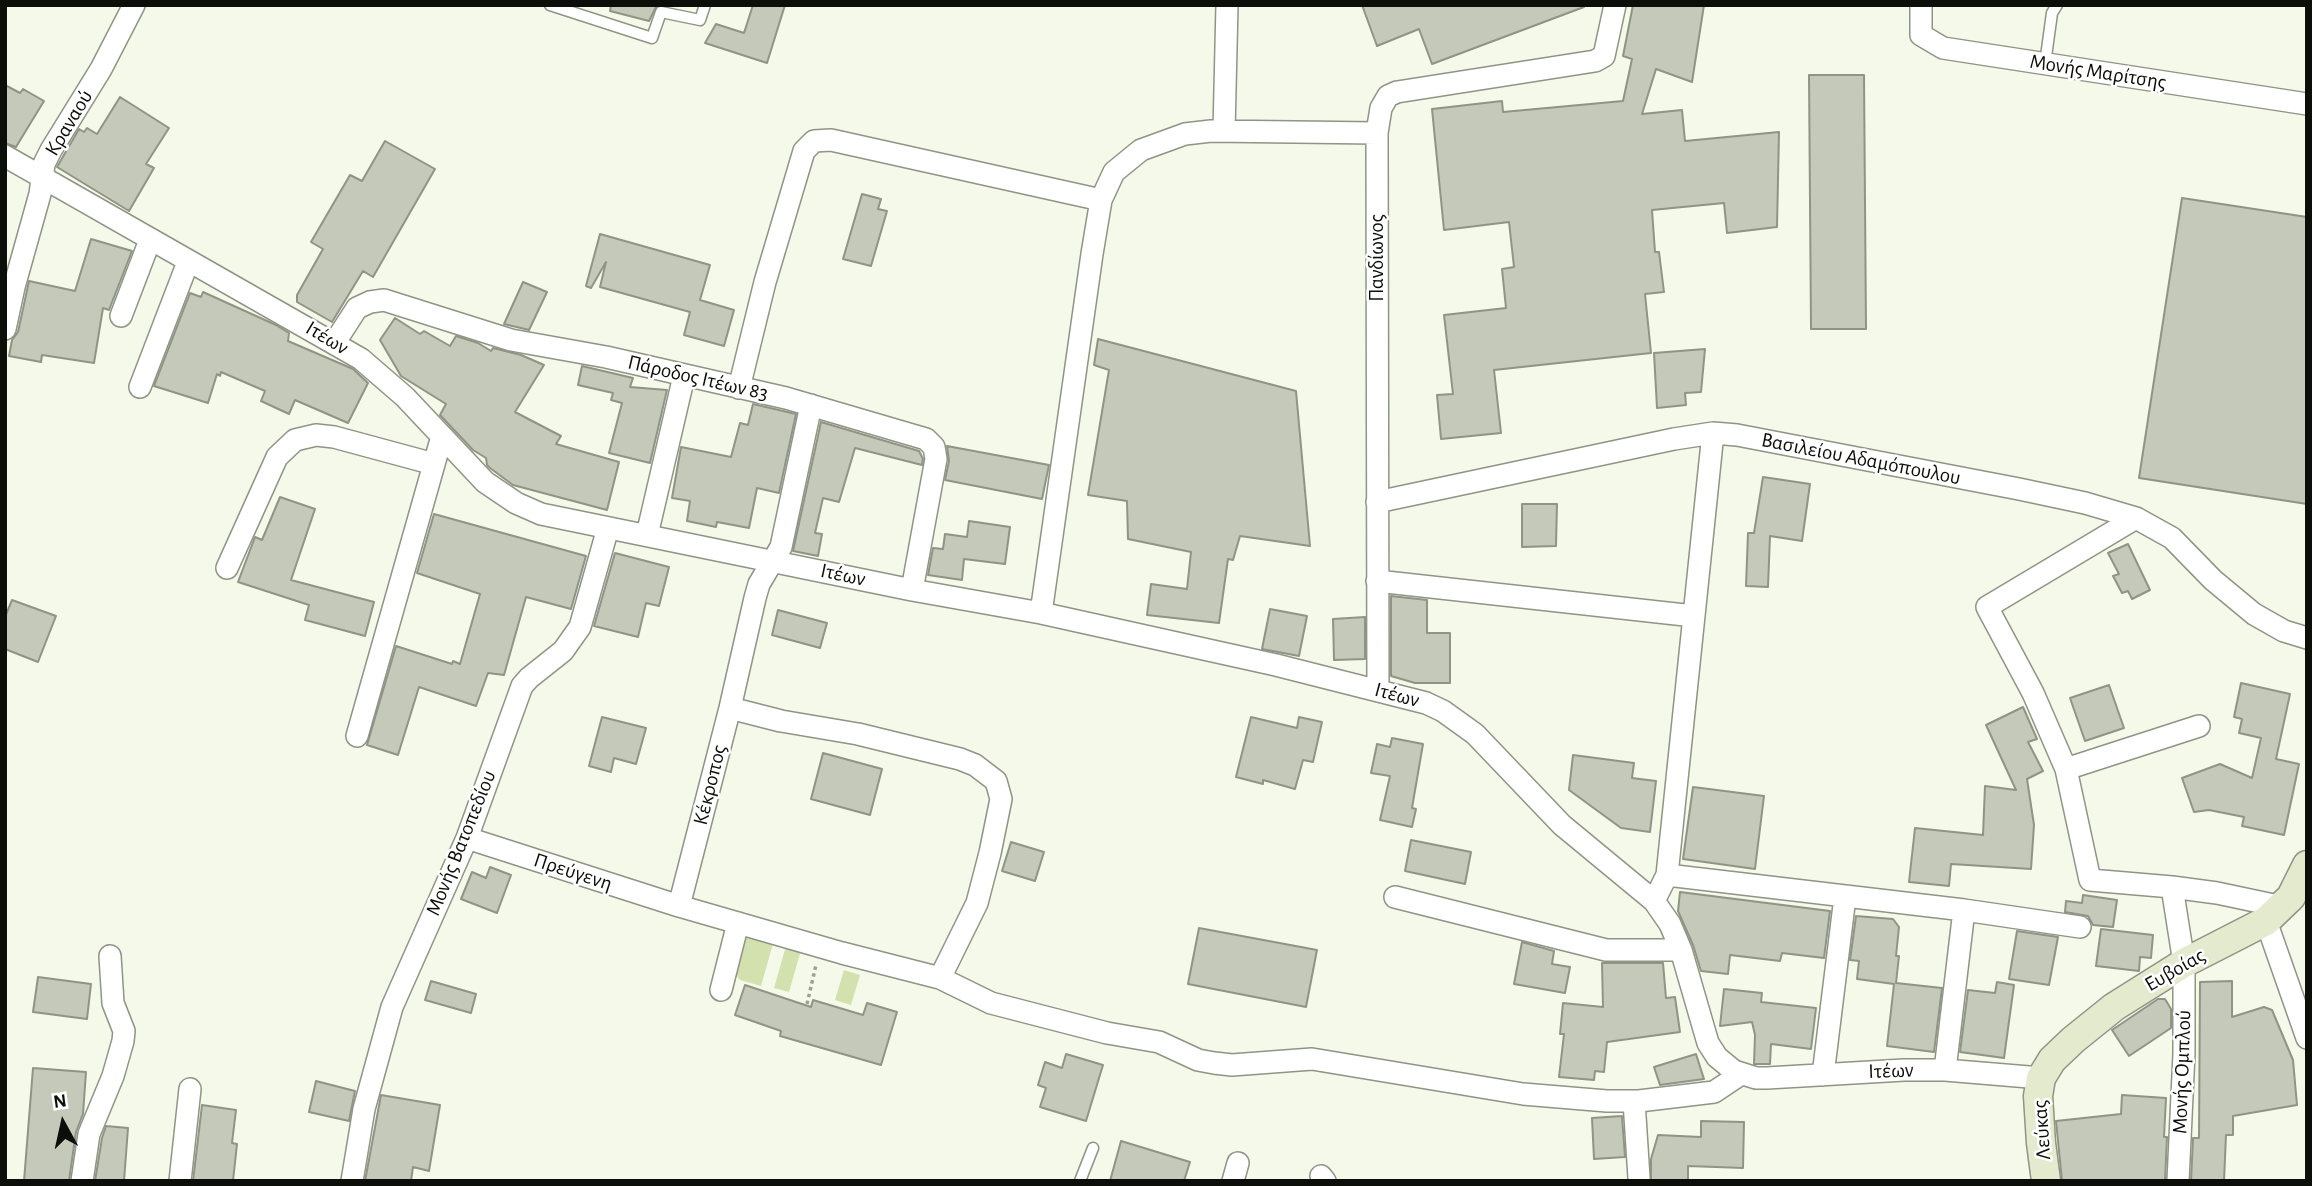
<!DOCTYPE html>
<html>
<head>
<meta charset="utf-8">
<style>
	body { margin:0 }
	#map { position:relative; width:2312px; height:1186px; overflow:hidden; background:#f4f9e9; font-family:"Alegreya Sans",sans-serif }
	canvas { display:block }
	.frame { position:absolute; inset:0; border:7px solid #0c0e09; pointer-events:none }
	.north { position:absolute; left:28px; top:1088px; width:70px; height:70px; -webkit-text-stroke:5px #fff; paint-order:stroke; rotate:352deg; font-size:19px; font-weight:700; line-height:28px; text-align:center; color:#0c0e09 }
	.north::after { content:''; display:block; margin:auto; width:24px; height:32px; background:#0c0e09; clip-path:polygon(50% 0,100% 100%,50% 72%,0 100%) }
</style>
</head>
<body>
<div id="map">
<canvas width="2312" height="1186"></canvas>
<div class="frame"></div>
<div class="north">N</div>
</div>
<script>
const c = document.querySelector('canvas').getContext('2d');
c.lineJoin = 'round';
function paint(path, color) {
  c.fillStyle = color;
  c.fill(path, 'evenodd');
}
function shape(rows) {
  const path = new Path2D();
  for (const r of rows) {
    path.moveTo(r[0], r[1]);
    for (let i = 2; i < r.length; i += 2) path.lineTo(r[i], r[i + 1]);
  }
  return path;
}
function trace(path, color, width, dash) {
  c.strokeStyle = color;
  c.lineWidth = width;
  c.lineCap = dash ? 'butt' : 'round';
  c.setLineDash(dash || []);
  c.stroke(path);
}
function label(font, color, halo, rows, align = 'center') {
  c.font = font + ' "Alegreya Sans",sans-serif';
  c.lineWidth = 5;
  c.setLineDash([]);
  c.textBaseline = 'middle';
  c.strokeStyle = halo;
  c.fillStyle = color;
  for (const [text, x, y, turn = 0] of rows) {
    c.save();
    c.translate(x, y);
    c.rotate((+turn || 0) * Math.PI / 180);
    c.textAlign = isNaN(turn) ? turn : align;
    if (halo) c.strokeText(text, 0, 0);
    c.fillText(text, 0, 0);
    c.restore();
  }
}
const green = shape([
	[744,932,774,940,761,986,740,980,733,971],
	[786,946,801,950,789,992,774,988],
	[844,970,860,975,851,1005,835,1000]
]);
const building = shape([
	[611,5,657,5,649,21,610,11,611,5],
	[753,5,785,5,767,63,705,43,716,24,744,33,753,5],
	[1362,5,1583,5,1584,7,1432,64,1419,29,1377,46,1362,5],
	[1633,5,1704,5,1692,82,1656,69,1642,114,1682,110,1685,141,1779,132,1777,227,1727,233,1724,203,1652,210,1655,252,1659,252,1664,292,1645,294,1651,353,1494,370,1501,433,1441,439,1437,395,1453,394,1444,315,1506,308,1502,269,1514,267,1509,222,1444,230,1432,109,1502,101,1503,112,1623,101,1632,59,1623,56,1633,5],
	[1809,75,1864,75,1866,329,1811,329,1809,75],
	[5,85,20,93,23,89,44,101,16,147,5,143,5,85],
	[120,97,169,128,146,164,154,168,129,211,57,167,79,129,84,132,87,128,97,134,120,97],
	[385,141,435,169,373,277,363,271,332,322,297,302,297,295,323,249,311,242,350,175,362,181,385,141],
	[862,194,881,199,878,209,887,211,871,266,843,259,862,194],
	[2182,198,2307,217,2307,504,2139,478,2182,198],
	[600,234,710,265,700,300,734,310,724,346,684,335,690,312,600,287,606,262,591,288,586,286,600,234],
	[91,239,132,251,109,310,103,308,94,363,42,355,41,362,9,356,12,340,18,332,29,281,75,291,91,239],
	[523,282,547,292,529,330,504,324,523,282],
	[203,292,276,325,289,333,288,341,353,369,368,383,348,423,295,400,289,414,261,401,265,391,221,372,220,376,217,374,208,403,154,386,190,293,201,297,203,292],
	[395,318,420,334,424,331,450,346,456,336,478,343,491,351,493,348,521,355,544,365,515,412,561,436,556,444,619,462,607,510,513,485,490,468,487,465,486,458,473,450,440,415,446,404,401,376,380,340,395,318],
	[1098,339,1296,391,1310,546,1240,536,1233,560,1228,559,1219,623,1147,615,1151,584,1187,589,1191,552,1128,539,1127,501,1088,495,1109,370,1094,365,1098,339],
	[1705,349,1701,392,1685,393,1686,405,1657,408,1654,353,1705,349],
	[582,366,633,378,630,387,667,390,650,463,609,453,622,403,611,400,613,393,578,385,582,366],
	[753,404,796,414,779,493,757,488,749,528,717,522,716,527,687,521,690,501,672,498,681,447,731,457,740,423,748,425,753,404],
	[821,422,919,451,923,459,922,465,855,448,839,502,823,498,815,533,822,534,818,556,793,551,821,422],
	[947,446,1049,465,1042,499,945,480,949,461,947,446],
	[1763,477,1810,484,1802,541,1770,536,1768,587,1746,586,1748,533,1754,533,1763,477],
	[280,497,315,509,291,580,374,602,365,636,305,620,309,605,238,582,255,537,262,540,280,497],
	[1522,504,1557,504,1556,546,1522,547,1522,504],
	[434,514,586,556,571,609,526,597,504,675,488,673,476,706,419,687,398,755,367,745,396,646,452,664,453,661,460,664,480,594,417,573,434,514],
	[969,521,1010,527,1005,564,964,559,962,580,928,575,933,548,943,549,945,534,967,537,969,521],
	[2128,544,2150,590,2132,599,2128,591,2122,593,2113,576,2119,574,2108,553,2128,544],
	[615,553,669,567,659,606,646,603,638,637,594,626,615,553],
	[1391,596,1427,600,1427,633,1450,633,1450,683,1415,683,1391,676,1391,596],
	[12,600,56,616,38,662,5,649,5,617,12,600],
	[1270,609,1307,616,1299,656,1262,649,1270,609],
	[778,610,827,623,820,648,772,635,778,610],
	[1365,617,1365,659,1334,660,1333,619,1365,617],
	[2241,683,2290,694,2276,759,2299,764,2284,835,2242,826,2244,817,2209,810,2194,812,2182,778,2220,764,2252,778,2261,738,2239,733,2242,719,2234,717,2241,683],
	[2109,685,2124,728,2085,741,2070,698,2109,685],
	[2023,707,2037,739,2028,742,2043,771,2027,779,2034,825,2031,869,1951,864,1949,886,1909,882,1915,828,1983,835,1985,786,2016,790,1986,725,2023,707],
	[602,717,646,728,636,764,614,758,611,772,589,766,602,717],
	[1251,717,1297,728,1299,717,1322,722,1313,762,1303,760,1295,789,1263,780,1263,784,1236,777,1251,717],
	[1392,738,1423,744,1412,808,1416,809,1412,827,1380,820,1390,776,1371,773,1377,744,1390,747,1392,738],
	[823,753,882,769,870,815,811,799,823,753],
	[1573,755,1634,763,1632,778,1656,781,1650,832,1621,828,1569,790,1573,755],
	[1693,787,1764,796,1755,869,1683,859,1693,787],
	[1411,840,1471,852,1465,884,1405,871,1411,840],
	[1011,842,1044,852,1035,881,1002,871,1011,842],
	[490,867,511,875,497,913,461,899,472,872,486,878,490,867],
	[1680,892,1830,911,1824,958,1782,953,1780,961,1730,955,1728,974,1701,971,1693,945,1678,911,1680,892],
	[2083,895,2117,900,2113,927,2093,925,2088,916,2065,912,2066,901,2082,903,2083,895],
	[1856,916,1893,919,1899,927,1896,956,1899,956,1896,983,1942,988,1934,1052,1887,1046,1894,984,1857,979,1859,961,1850,960,1856,916],
	[1199,928,1317,950,1306,1007,1188,984,1199,928],
	[2101,929,2153,935,2151,958,2140,957,2139,971,2096,966,2101,929],
	[2017,931,2058,937,2049,985,2009,979,2017,931],
	[1522,942,1554,951,1552,964,1570,967,1565,993,1514,984,1522,942],
	[1602,963,1663,963,1666,998,1675,997,1680,1032,1607,1042,1604,1072,1595,1071,1594,1080,1559,1077,1564,1034,1560,1034,1563,1003,1603,1007,1602,963],
	[38,977,91,984,87,1019,33,1012,38,977],
	[431,981,476,994,471,1013,425,1000,431,981],
	[2232,981,2232,1017,2264,1007,2272,1010,2293,1060,2297,1105,2233,1116,2233,1135,2226,1135,2224,1181,2191,1181,2193,1138,2199,1138,2200,982,2232,981],
	[1997,982,2014,985,2004,1058,1960,1052,1968,990,1995,993,1997,982],
	[745,985,811,1007,813,1000,863,1015,867,1003,897,1012,881,1065,780,1036,781,1031,735,1015,745,985],
	[1724,989,1762,993,1761,1002,1816,1008,1811,1049,1771,1044,1770,1064,1754,1064,1755,1035,1752,1022,1720,1026,1724,989],
	[2158,999,2165,999,2171,1009,2171,1028,2129,1056,2112,1030,2158,999],
	[1066,1054,1103,1065,1086,1121,1040,1107,1046,1088,1038,1085,1045,1062,1062,1068,1066,1054],
	[1696,1054,1704,1079,1660,1085,1654,1067,1696,1054],
	[33,1068,86,1072,83,1114,76,1132,69,1181,24,1181,33,1068],
	[316,1081,355,1091,349,1121,309,1112,316,1081],
	[381,1095,440,1105,429,1171,413,1167,411,1181,365,1181,381,1095],
	[2122,1095,2166,1098,2164,1137,2167,1137,2165,1181,2062,1181,2056,1121,2121,1114,2122,1095],
	[202,1105,236,1110,232,1143,237,1144,233,1181,193,1181,202,1105],
	[1622,1116,1625,1157,1594,1159,1592,1118,1622,1116],
	[1701,1121,1744,1122,1743,1168,1688,1166,1688,1181,1651,1181,1651,1159,1658,1135,1701,1137,1701,1121],
	[106,1126,128,1128,124,1181,95,1181,102,1138,106,1126],
	[1121,1141,1190,1162,1184,1181,1110,1181,1121,1141]
]);
const path = shape([
	[807,1004,816,965]
]);
const service = shape([
	[550,5,652,38,661,12,700,20,705,5],
	[2045,64,2052,13,2057,5],
	[1080,1181,1093,1148]
]);
const minor = shape([
	[1921,5,1921,35,1943,48,2307,104],
	[1224,131,1227,5],
	[1377,133,1381,108,1388,96,1397,92,1595,61,1604,56,1615,5],
	[5,156,361,359,405,397,485,482,516,503,541,514,912,590,1041,613,1276,665,1426,703,1443,711,1475,734,1562,825,1654,901,1670,924,1681,950,1708,1043,1717,1057,1734,1071,1756,1078,1767,1078,1904,1070,1945,1070,2041,1078],
	[121,316,150,240],
	[5,329,14,287,40,194,44,164,51,150,101,69,134,5],
	[335,342,357,308,370,302,384,300,511,340,606,357,786,398,926,439,934,447,936,459,912,590],
	[140,387,188,262],
	[739,388,765,282,804,151,814,141,831,140,1101,200],
	[811,405,781,547,759,584,755,598,730,708,679,906,842,953,940,978,991,1003,1107,1033,1159,1042,1198,1060,1214,1063,1232,1065,1312,1059,1523,1094,1607,1101,1639,1101,1714,1092,1741,1074],
	[1377,502,1674,439,1713,433,1737,435,2019,489,2085,503,2136,518,2172,538,2213,580,2254,614,2284,631,2307,638],
	[2136,518,1987,607,2033,693,2066,769,2090,880,2172,887,2184,963,2184,1053,2178,1181],
	[647,535,684,376],
	[227,568,277,457,295,440,316,435,334,437,434,464],
	[1377,581,1694,616],
	[1041,613,1092,254,1101,200,1114,172,1141,150,1185,134,1211,131,1377,133,1378,690],
	[730,708,781,721,858,734,960,759,975,765,996,781,1001,799,990,853,977,903,940,978],
	[357,736,442,436],
	[2066,769,2199,726],
	[467,838,679,906],
	[1667,875,1964,910,2080,927],
	[2172,887,2217,893,2283,907],
	[1395,897,1606,950,1681,950],
	[1654,901,1667,875,1713,433],
	[2266,921,2307,1038],
	[721,990,738,923],
	[1945,1070,1964,910],
	[1823,1075,1845,897],
	[1634,1101,1639,1178],
	[1321,1176,1325,1181],
	[82,1181,89,1134,113,1076,123,1041,124,1031,113,1003,110,956],
	[180,1181,190,1089],
	[352,1181,364,1109,392,1007,467,838,522,686,529,678,563,651,580,627,608,528],
	[1233,1181,1238,1163]
]);
const secondary = shape([
	[2046,1181,2041,1143,2038,1096,2041,1078,2052,1060,2073,1040,2114,1007,2184,963,2266,921,2291,897,2307,865]
]);
const streetNames = [
	["Μονής Μαρίτσης",2098,72,9],
	["Κραναού",69,123,-59],
	["Πανδίωνος",1377,258,-90],
	["Ιτέων",327,338,31],
	["Πάροδος Ιτέων 83",698,378,13],
	["Βασιλείου Αδαμόπουλου",1861,459,11],
	["Ιτέων",843,575,12],
	["Ιτέων",1397,695,15],
	["Κέκροπος",710,785,-76],
	["Μονής Βατοπεδίου",461,843,-68],
	["Πρεύγενη",573,872,18],
	["Ευβοίας",2175,970,-30],
	["Ιτέων",1891,1071,-2],
	["Μονής Ομπλού",2182,1072,-88],
	["Λεύκας",2042,1130,-94]
];
paint(green, '#d2e1ad');
paint(building, '#c4c9ba');
trace(building, '#8f9485', 2);
trace(service, '#8f9485', 13);
trace(minor, '#8f9485', 24);
trace(secondary, '#8f9485', 31);
trace(path, '#9ca095', 3.5, [3.5, 3.5]);
trace(service, '#fff', 10);
trace(minor, '#fff', 21);
trace(secondary, '#e3eacd', 28);
label('21px', '#0c0e09', '#fff', streetNames);
</script>
</body>
</html>
